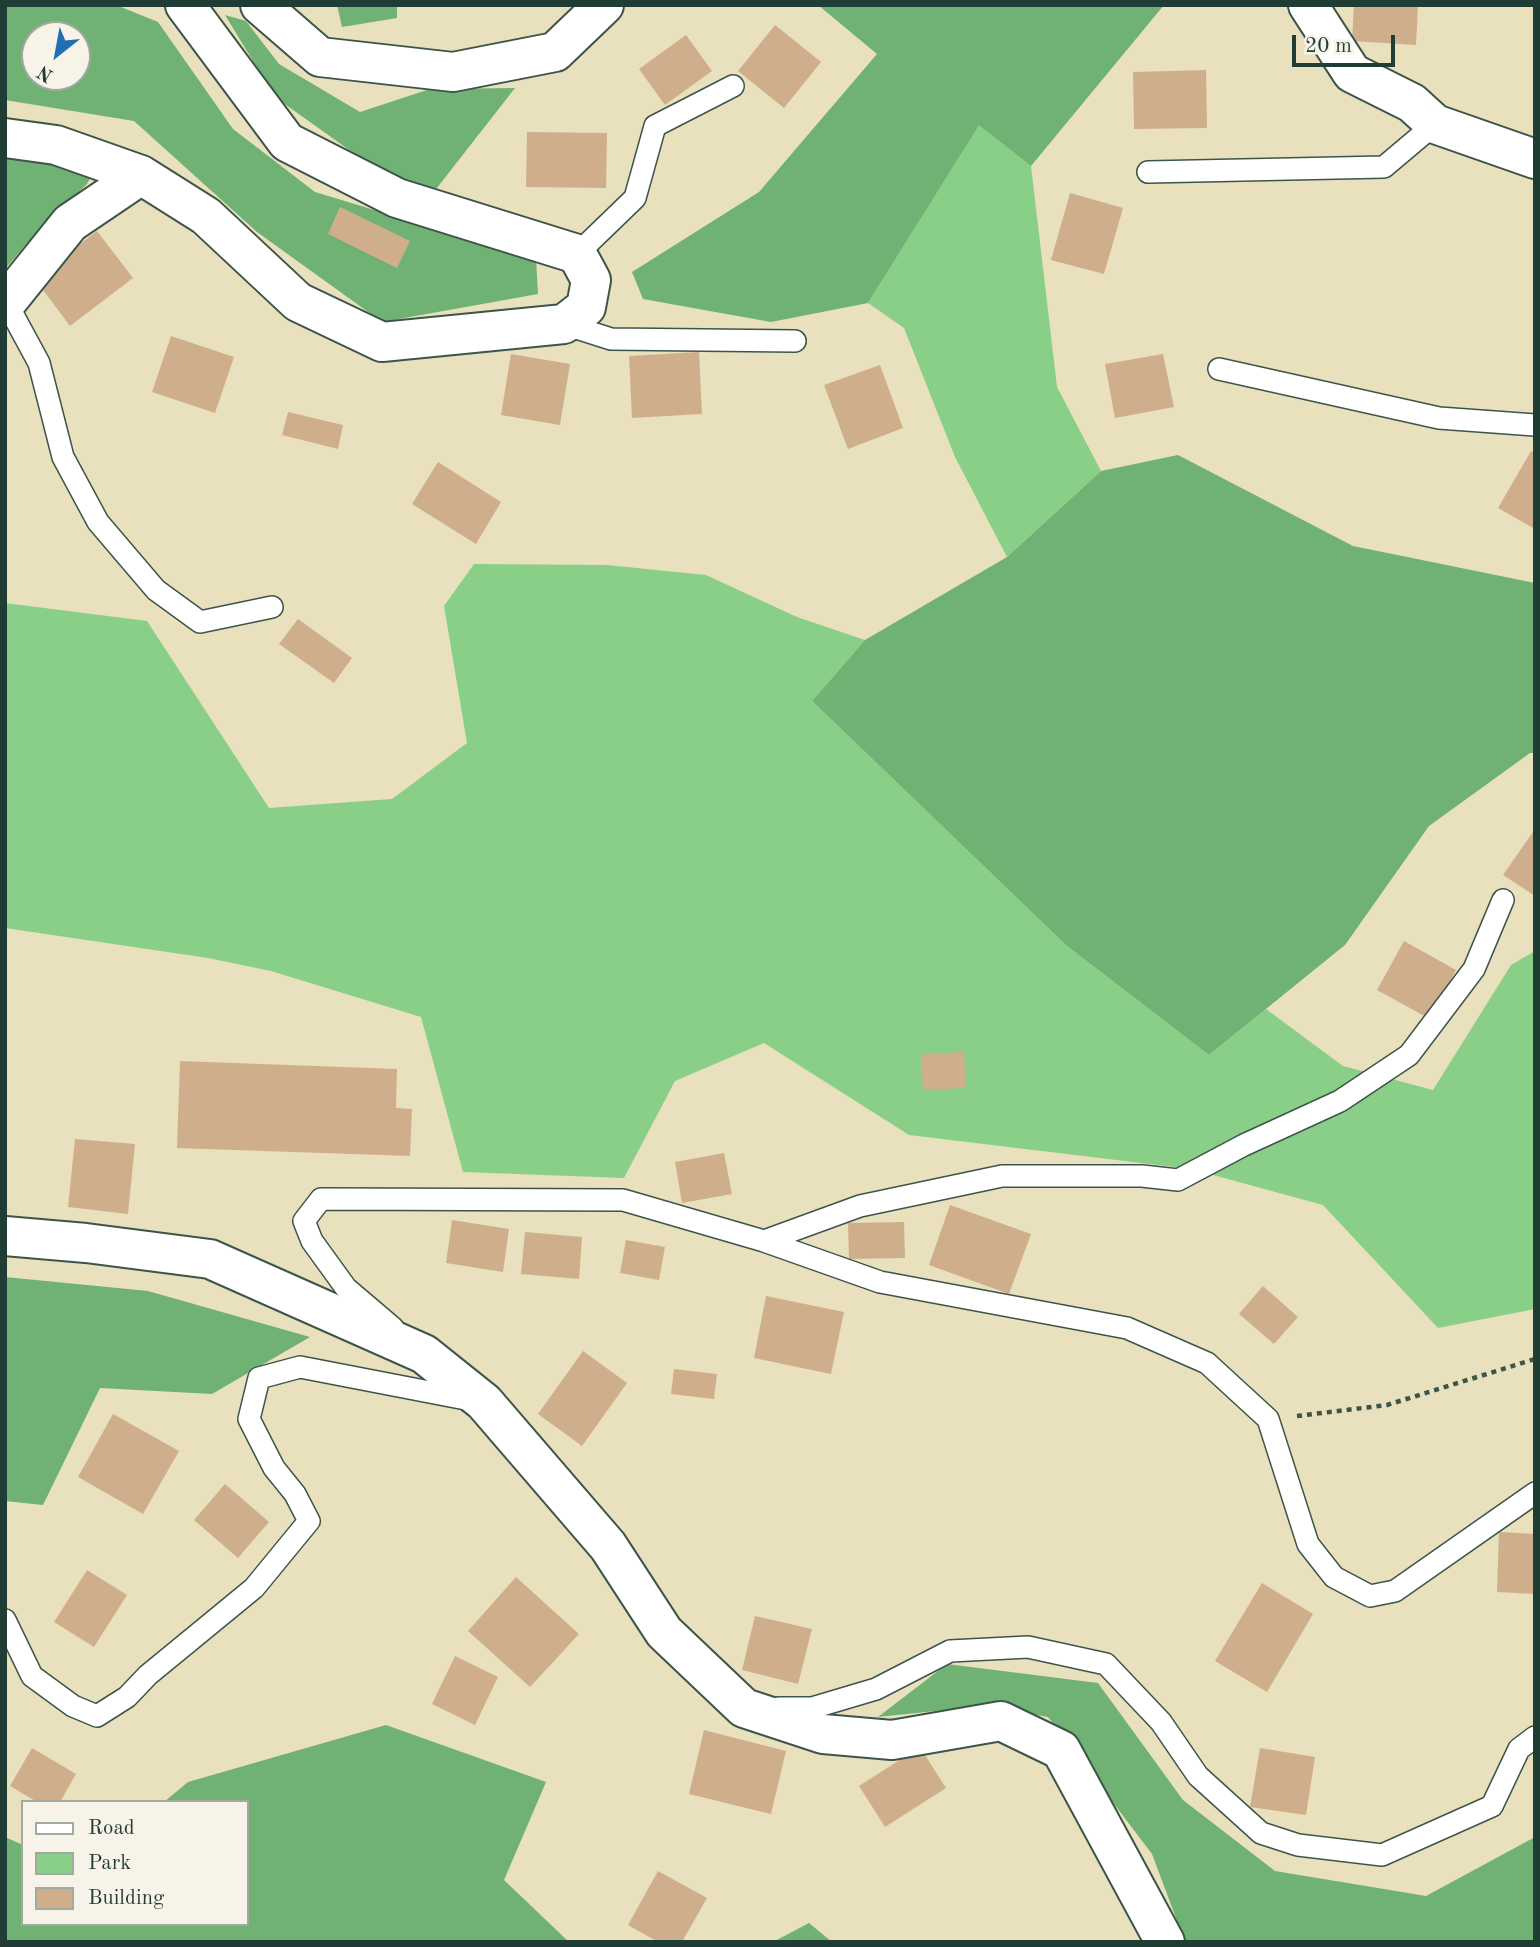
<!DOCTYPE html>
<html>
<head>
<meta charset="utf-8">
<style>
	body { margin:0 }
	#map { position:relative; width:1540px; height:1947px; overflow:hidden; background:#e9e0bd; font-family:"Old Standard TT",serif }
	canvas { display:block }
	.frame { position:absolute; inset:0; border:7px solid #1f3d34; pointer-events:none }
	.legend { position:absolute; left:21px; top:1800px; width:228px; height:126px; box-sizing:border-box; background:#f7f3e8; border:2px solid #a1aaa0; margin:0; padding:9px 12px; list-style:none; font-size:21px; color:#1f3d34 }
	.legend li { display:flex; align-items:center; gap:14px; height:35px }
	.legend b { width:35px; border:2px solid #a1aaa0 }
	.north { position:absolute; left:21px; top:21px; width:70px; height:70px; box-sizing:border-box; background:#f7f3e8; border:2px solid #a1aaa0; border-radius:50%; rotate:211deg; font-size:19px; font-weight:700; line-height:28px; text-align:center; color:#1f3d34 }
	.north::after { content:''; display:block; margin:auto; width:24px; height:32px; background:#1f6fb2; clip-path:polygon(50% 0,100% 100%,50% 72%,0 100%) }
	.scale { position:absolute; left:1292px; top:35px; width:103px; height:32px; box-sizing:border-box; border:4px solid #1f3d34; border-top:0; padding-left:9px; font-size:21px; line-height:24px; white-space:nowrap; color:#1f3d34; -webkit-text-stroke:5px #f7f3e8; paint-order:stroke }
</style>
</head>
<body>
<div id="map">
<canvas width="1540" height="1947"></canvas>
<div class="frame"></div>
<ul class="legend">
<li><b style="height:9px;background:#fff"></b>Road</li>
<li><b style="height:19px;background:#8acf88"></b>Park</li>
<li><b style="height:19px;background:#cfaf8b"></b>Building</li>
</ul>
<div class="north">N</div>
<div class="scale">20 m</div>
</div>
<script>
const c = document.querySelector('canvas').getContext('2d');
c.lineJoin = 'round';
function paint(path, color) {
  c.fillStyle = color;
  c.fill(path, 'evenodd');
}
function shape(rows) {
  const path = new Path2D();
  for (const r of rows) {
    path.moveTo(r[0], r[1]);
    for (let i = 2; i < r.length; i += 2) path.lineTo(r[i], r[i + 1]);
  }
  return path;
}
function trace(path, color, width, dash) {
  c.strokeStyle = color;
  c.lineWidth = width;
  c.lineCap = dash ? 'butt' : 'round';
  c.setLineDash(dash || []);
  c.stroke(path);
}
const green = shape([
	[979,124,1031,166,1057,387,1101,471,1007,557,955,457,904,328,868,303],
	[474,564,607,565,706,575,797,617,865,640,812,701,1067,946,1209,1055,1266,1009,1343,1066,1433,1090,1511,965,1535,951,1535,1309,1438,1328,1323,1205,1191,1169,909,1135,764,1043,675,1081,624,1178,463,1172,421,1017,271,971,208,958,5,928,5,603,147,621,269,808,392,799,467,743,444,606]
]);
const forest = shape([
	[5,5,116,5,158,22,233,129,315,192,536,259,538,294,382,322,257,232,134,121,5,100],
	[35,35,77,35,77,77,35,77],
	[337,5,397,5,397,18,342,27],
	[818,5,1164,5,1031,166,979,125,868,303,771,322,643,299,632,272,759,192,877,54],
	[225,15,246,21,279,64,360,112,430,89,515,88,433,193,359,157,275,97],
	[5,148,97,166,87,184,29,241,5,269],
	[1178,455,1353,546,1535,583,1535,753,1530,753,1429,826,1345,945,1209,1055,1067,946,812,701,865,640,1007,557,1101,471],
	[5,1277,148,1291,310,1337,212,1394,100,1388,43,1505,5,1501],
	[947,1664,1098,1683,1183,1800,1275,1871,1426,1896,1535,1837,1535,1942,1185,1942,1152,1854,1048,1717,983,1706,878,1717],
	[386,1725,546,1782,504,1880,569,1942,5,1942,5,1837,23,1845,23,1924,247,1924,247,1802,164,1802,188,1782],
	[809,1923,832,1942,773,1942]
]);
const building = shape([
	[1354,5,1418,5,1416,45,1352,41],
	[775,25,821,62,784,108,738,71],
	[686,35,712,71,665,105,639,69],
	[1206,70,1207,128,1134,129,1133,72],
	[527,132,607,133,606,188,526,187],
	[1070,193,1123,208,1104,274,1051,260],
	[340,207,410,241,397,268,328,234],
	[97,231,133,278,70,326,34,278],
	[171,336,234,357,215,413,152,392],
	[699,352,702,414,632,418,629,356],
	[511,354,570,364,560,425,501,415],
	[1163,354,1174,407,1115,418,1105,364],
	[880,365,903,428,848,449,824,385],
	[288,412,343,425,338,449,282,435],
	[1531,451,1535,453,1535,529,1498,508],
	[438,462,501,502,476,544,412,504],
	[298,619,352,658,334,683,279,644],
	[1535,829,1535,896,1503,875],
	[1404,941,1456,970,1430,1019,1377,990],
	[964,1052,966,1088,923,1090,921,1054],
	[180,1061,397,1069,396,1108,412,1109,410,1156,177,1148],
	[75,1139,135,1144,128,1214,68,1207],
	[724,1153,732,1194,682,1203,675,1162],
	[950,1205,1031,1234,1009,1294,929,1265],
	[452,1220,509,1229,503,1272,446,1263],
	[904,1222,905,1258,849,1259,848,1223],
	[525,1232,582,1237,579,1279,521,1274],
	[626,1240,665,1247,659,1280,620,1273],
	[1263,1286,1298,1317,1274,1344,1239,1314],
	[766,1296,844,1312,831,1374,754,1358],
	[583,1351,627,1383,582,1446,538,1414],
	[674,1369,717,1374,714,1399,671,1394],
	[113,1414,179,1451,143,1514,78,1477],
	[225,1484,269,1522,238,1558,194,1520],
	[1499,1532,1535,1534,1535,1594,1497,1592],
	[87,1570,127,1595,94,1647,54,1622],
	[516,1577,579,1634,530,1687,468,1631],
	[1262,1583,1313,1614,1267,1692,1215,1661],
	[755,1616,812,1629,798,1684,742,1670],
	[455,1656,498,1677,475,1725,432,1704],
	[704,1730,786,1751,771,1814,689,1794],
	[920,1747,946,1788,885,1827,859,1786],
	[32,1748,76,1774,60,1802,37,1802,10,1786],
	[1260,1748,1315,1757,1306,1815,1250,1807],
	[658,1871,707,1898,682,1942,658,1942,628,1925]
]);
const path = shape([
	[1297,1416,1387,1405,1535,1359]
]);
const service = shape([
	[1148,172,1384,167,1435,124],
	[577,254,635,198,655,126,733,86],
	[6,302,39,363,63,457,98,522,156,590,200,622,272,607],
	[564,324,611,339,795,341],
	[1219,369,1439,418,1535,425],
	[764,1241,860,1206,1002,1176,1142,1176,1178,1180,1244,1145,1340,1101,1409,1055,1474,969,1503,900],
	[393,1328,346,1288,312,1241,304,1221,321,1199,623,1200,764,1241,880,1282,1127,1328,1207,1363,1268,1419,1308,1544,1334,1577,1370,1596,1395,1591,1535,1493],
	[5,1620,32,1676,73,1706,97,1716,127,1697,148,1675,254,1588,309,1521,295,1494,274,1468,249,1419,259,1378,300,1367,471,1400],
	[778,1708,812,1708,876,1689,950,1651,1028,1647,1106,1664,1161,1722,1198,1776,1261,1833,1298,1845,1382,1855,1492,1806,1519,1749,1535,1737]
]);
const minor = shape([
	[260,5,320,57,453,72,555,52,604,5],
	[1308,5,1352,73,1412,103,1435,124,1535,159],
	[5,138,56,145,141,175,206,216,298,302,382,342,564,324,586,307,591,280,577,254,397,198,287,142,185,5],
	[5,304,70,223,141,175],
	[5,1236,86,1243,210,1259,424,1354,484,1402,608,1546,664,1632,744,1708,823,1734,892,1740,1001,1721,1061,1750,1165,1942]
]);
paint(green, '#8acf88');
paint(forest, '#6fb274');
paint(building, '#cfaf8b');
trace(service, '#3d5549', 24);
trace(minor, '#3d5549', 42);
trace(path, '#3d5549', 4.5, [5, 5]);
trace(service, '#fff', 21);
trace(minor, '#fff', 38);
</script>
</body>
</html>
